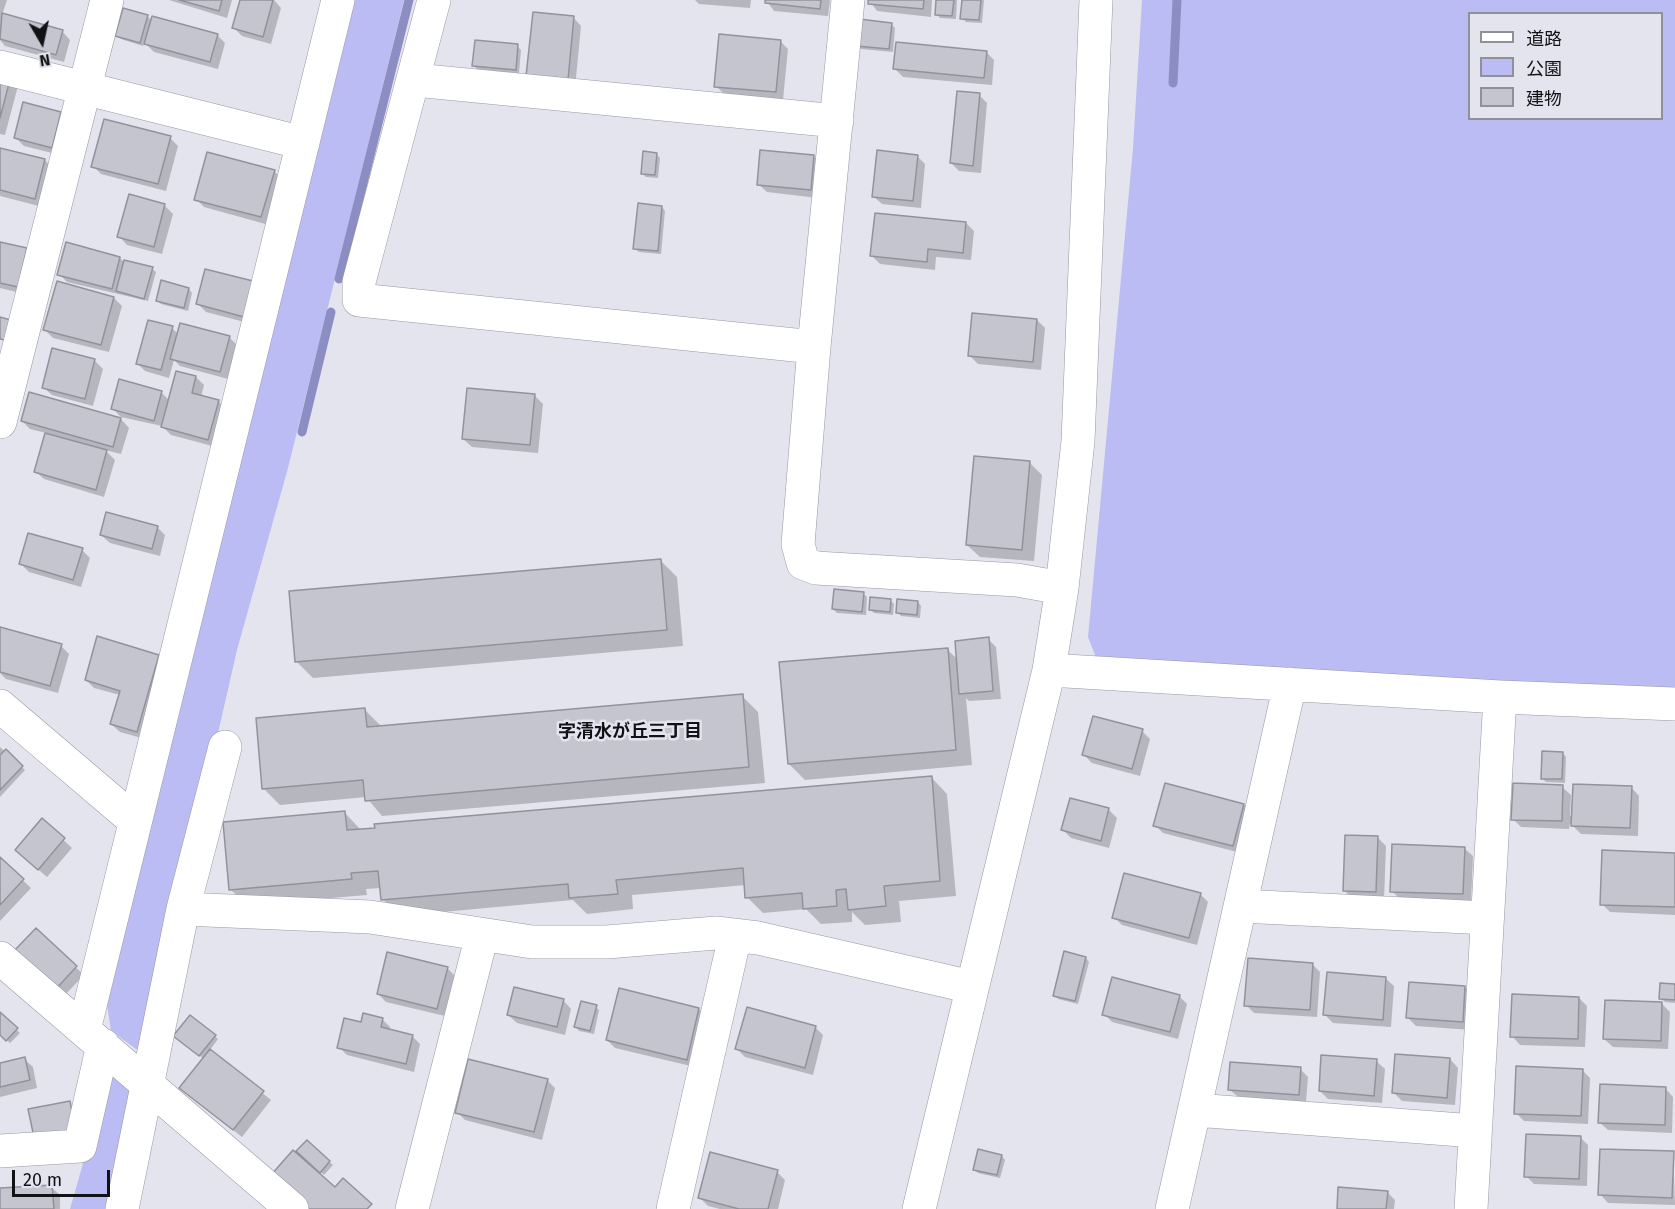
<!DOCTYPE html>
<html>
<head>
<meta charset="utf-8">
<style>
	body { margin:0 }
	#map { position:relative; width:1675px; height:1209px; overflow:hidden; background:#e4e4ef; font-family:"Fira Sans","Noto Sans JP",sans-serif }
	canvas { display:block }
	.legend { position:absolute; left:1468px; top:12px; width:195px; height:108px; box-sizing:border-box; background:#e4e4ef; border:2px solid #909098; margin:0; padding:8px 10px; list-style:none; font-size:18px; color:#111215 }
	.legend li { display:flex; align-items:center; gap:12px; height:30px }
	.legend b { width:30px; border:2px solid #909098 }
	.north { position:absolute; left:12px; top:12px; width:60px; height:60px; -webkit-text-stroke:4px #e4e4ef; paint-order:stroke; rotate:171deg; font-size:16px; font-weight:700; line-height:24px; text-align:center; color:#111215 }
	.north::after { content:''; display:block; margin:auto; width:21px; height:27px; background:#111215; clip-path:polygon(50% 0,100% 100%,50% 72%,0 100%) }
	.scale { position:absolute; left:12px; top:1170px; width:98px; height:27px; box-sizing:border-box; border:3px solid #111215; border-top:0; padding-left:8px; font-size:18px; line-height:21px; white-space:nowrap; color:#111215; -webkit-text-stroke:4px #e4e4ef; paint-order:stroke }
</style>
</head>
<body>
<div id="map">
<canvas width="1675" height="1209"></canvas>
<ul class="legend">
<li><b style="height:8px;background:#fff"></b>道路</li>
<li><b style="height:16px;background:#babcf3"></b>公園</li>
<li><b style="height:16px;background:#c4c5cf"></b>建物</li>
</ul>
<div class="north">N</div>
<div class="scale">20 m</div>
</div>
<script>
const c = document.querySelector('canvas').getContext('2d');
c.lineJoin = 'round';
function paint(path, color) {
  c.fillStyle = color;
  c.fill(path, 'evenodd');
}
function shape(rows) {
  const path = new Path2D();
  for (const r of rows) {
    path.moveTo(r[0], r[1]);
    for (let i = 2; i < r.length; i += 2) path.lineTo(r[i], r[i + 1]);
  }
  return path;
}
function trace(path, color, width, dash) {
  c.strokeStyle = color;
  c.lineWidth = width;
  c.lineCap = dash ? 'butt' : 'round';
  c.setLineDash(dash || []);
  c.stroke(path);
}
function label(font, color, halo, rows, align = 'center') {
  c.font = font + ' "Fira Sans","Noto Sans JP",sans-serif';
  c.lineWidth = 5;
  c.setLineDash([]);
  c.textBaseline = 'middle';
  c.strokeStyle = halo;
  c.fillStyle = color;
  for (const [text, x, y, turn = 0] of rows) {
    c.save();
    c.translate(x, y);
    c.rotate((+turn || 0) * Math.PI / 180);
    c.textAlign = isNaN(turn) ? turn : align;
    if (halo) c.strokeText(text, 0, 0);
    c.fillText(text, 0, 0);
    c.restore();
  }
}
const green = shape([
	[354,0,404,0,288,468,237,650,146,1047,136,1049,111,1031,107,1005],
	[1142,0,1675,0,1675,688,1098,663,1088,637,1133,148],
	[1470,14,1662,14,1662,118,1470,118],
	[110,1069,133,1087,105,1209,70,1209]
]);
const shadow = shape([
	[0,0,7,0,2,15,62,31,70,40,64,62,5,46,0,40],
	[169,0,232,0,227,18],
	[242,0,274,0,281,8,271,44,242,36,234,28],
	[695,0,751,0,750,8,699,4],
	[766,0,830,0,828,16,774,11],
	[869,0,932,0,931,17,877,11],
	[938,0,957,0,956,19,940,18,936,14],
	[964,0,984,0,982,23,966,22,962,18],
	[147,16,152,21,217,35,225,43,218,69,154,52,144,42,143,46,121,39,117,35],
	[573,17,581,26,575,88,536,84],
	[891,24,895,28,893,52,861,49,858,45],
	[780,41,788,49,783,100,724,94,716,86],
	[517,46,521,50,519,73,478,70,474,66],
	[986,52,994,60,992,85,903,77,895,69],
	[0,75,18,86,5,135,0,134],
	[979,95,987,103,981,173,959,171,951,163],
	[60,113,69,121,60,155,24,146,15,137],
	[170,138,178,146,166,191,101,174,93,166],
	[0,149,45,160,53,169,43,207,0,196],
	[656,154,660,158,658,178,646,177,642,173],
	[813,156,822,164,818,198,767,192,758,184],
	[917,156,925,164,921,208,882,204,873,196],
	[274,171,282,179,269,225,204,207,196,199],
	[130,196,165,206,173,214,162,254,127,245,119,236],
	[662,207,665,211,661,254,639,252,635,249],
	[966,223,974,231,971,260,936,257,935,270,880,264,872,256],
	[0,243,27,250,25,294,0,288],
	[120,258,125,263,152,269,156,272,148,301,67,282,59,274],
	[189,289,192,293,188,311,161,304,157,300],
	[261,291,252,324,206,312,198,304],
	[114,298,122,306,109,352,53,338,45,330],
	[1037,320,1045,328,1041,370,978,364,970,356],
	[172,328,178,334,229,337,237,345,228,379,180,366,174,360,169,378,145,371,137,363],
	[94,360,103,369,93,406,52,395,43,387],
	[196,377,204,385,201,397,218,401,226,409,216,447,171,435,162,426,121,417,113,409,161,392,170,401],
	[535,396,543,404,538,453,472,447,463,439],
	[121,419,129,428,121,454,105,450,115,460,104,497,44,479,35,471,46,433,30,429,22,421],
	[1029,462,1042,475,1034,561,980,557,967,545],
	[157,527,165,535,160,556,110,543,101,535],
	[82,550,90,558,81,587,29,572,21,564],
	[661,561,677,577,683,646,313,678,297,662],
	[864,594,867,597,866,615,837,613,833,609],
	[891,601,894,604,893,615,874,613,870,609],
	[918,602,921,606,920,618,901,616,897,612],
	[0,628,61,646,69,654,58,693,6,679,0,673],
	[988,639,996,647,1001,699,969,701,966,698,972,765,805,780,789,764,947,649,958,660],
	[158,657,166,665,145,739,120,732,111,724,120,695,94,688,86,680],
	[742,696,758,712,765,783,382,816,366,797,280,805,264,789,365,710,381,726],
	[1142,731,1150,739,1140,776,1092,763,1084,755],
	[0,747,25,770,0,797],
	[1563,753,1566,757,1565,783,1546,782,1542,778],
	[931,777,947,794,956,896,899,901,901,922,865,925,852,912,852,922,821,924,806,909,763,913,747,897,746,885,632,895,633,909,587,914,573,900,399,916,383,899,381,888,366,889,367,895,247,905,230,889,345,813,361,830],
	[1562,787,1571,795,1570,816,1573,816,1631,787,1639,796,1638,836,1581,834,1570,823,1569,829,1521,827,1513,819],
	[1244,805,1252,813,1241,853,1163,833,1155,825],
	[1109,810,1117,818,1109,848,1071,838,1063,830],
	[42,820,72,848,47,877,25,858],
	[1378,838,1386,846,1384,900,1352,899,1344,890],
	[1464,848,1473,856,1471,902,1400,899,1392,891],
	[1675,854,1675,915,1610,912,1602,904],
	[0,859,31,888,0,921],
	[1200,894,1208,902,1197,945,1122,925,1114,917],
	[36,930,84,975,63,997,23,960],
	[1086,958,1089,962,1078,1004,1058,999,1055,995],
	[1312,964,1320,972,1317,1017,1254,1013,1246,1005],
	[447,968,455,976,445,1016,386,1002,378,994],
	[1385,978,1394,986,1391,1027,1333,1023,1325,1015],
	[1675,985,1675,1003,1665,1002,1661,999],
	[1465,987,1473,995,1471,1030,1416,1026,1408,1018],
	[1179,996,1187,1004,1178,1039,1112,1022,1104,1014],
	[1579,998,1587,1006,1585,1047,1520,1045,1512,1036],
	[563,1000,571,1009,565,1035,517,1023,508,1015],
	[1662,1004,1670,1012,1668,1049,1613,1047,1604,1039],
	[596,1007,599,1010,594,1034,579,1031,576,1027],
	[699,1009,707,1017,695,1067,615,1048,607,1040],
	[0,1014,20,1033,10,1043,0,1034],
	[382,1019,390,1027,390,1031,412,1036,420,1044,414,1072,347,1055,339,1047,362,1024],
	[815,1027,823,1035,813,1075,745,1057,737,1049],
	[215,1036,218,1039,210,1050,271,1100,242,1137,189,1096,204,1059,179,1040],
	[24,1059,33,1067,37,1088,0,1097,0,1064],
	[1450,1059,1458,1068,1455,1105,1402,1101,1394,1093],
	[1376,1061,1385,1069,1382,1103,1328,1099,1320,1091],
	[1300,1069,1308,1077,1306,1102,1238,1097,1229,1089],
	[1582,1070,1590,1078,1588,1124,1524,1121,1516,1113],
	[547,1080,555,1088,542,1140,465,1120,457,1112],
	[1665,1088,1673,1097,1672,1133,1608,1130,1599,1122],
	[1580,1137,1588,1145,1587,1186,1534,1184,1526,1176],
	[307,1142,333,1165,324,1175,298,1151],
	[1673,1152,1675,1205,1608,1203,1600,1194],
	[1002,1156,1005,1160,1000,1178,978,1173,974,1169],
	[777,1172,785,1180,778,1209,720,1209,708,1206,700,1198],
	[51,1187,60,1195,60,1209,0,1209,0,1190],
	[1387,1192,1395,1200,1394,1209,1338,1209]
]);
const stream = shape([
	[1173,83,1177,0],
	[339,279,409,0],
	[302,432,331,312]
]);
const building = shape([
	[179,0,222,0,219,11,179,0],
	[240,0,273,0,263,37,232,28,240,0],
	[765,0,821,0,820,9,765,3,765,0],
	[868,0,924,0,923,9,868,4,868,0],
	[936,0,954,0,952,16,935,15,936,0],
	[962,0,981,0,979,20,960,19,962,0],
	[123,8,148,15,140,43,115,36,123,8],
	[533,12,574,16,568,80,526,76,533,12],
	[2,13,63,30,56,55,0,39,2,13],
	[152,16,218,34,210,62,144,44,152,16],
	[859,19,892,23,889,49,856,46,859,19],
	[719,34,781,40,776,92,714,87,719,34],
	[475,40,518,44,516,70,472,66,475,40],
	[896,42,987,51,984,78,893,69,896,42],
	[0,74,11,76,0,118,0,74],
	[957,91,980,93,973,166,950,163,957,91],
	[23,102,61,112,52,148,14,138,23,102],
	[104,119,171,136,158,184,91,167,104,119],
	[0,148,45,159,35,199,0,190,0,148],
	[760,150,814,155,811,190,757,185,760,150],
	[877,150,918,155,913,201,872,197,877,150],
	[643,151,657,153,655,175,641,174,643,151],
	[207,152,275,170,261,217,194,200,207,152],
	[129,194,165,204,154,247,117,237,129,194],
	[638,203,662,206,658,251,633,249,638,203],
	[875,213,966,222,963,253,928,249,927,262,870,256,875,213],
	[0,242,27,248,18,287,0,283,0,242],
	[66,242,120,257,112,289,57,275,66,242],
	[124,260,153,267,144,299,116,291,124,260],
	[205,269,253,281,244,317,196,304,205,269],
	[161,280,189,288,184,308,156,301,161,280],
	[57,281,114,297,101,345,43,330,57,281],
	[972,313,1037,319,1033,362,968,356,972,313],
	[0,317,14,321,9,341,0,339,0,317],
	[148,320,173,326,161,370,136,364,148,320],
	[180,323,230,336,220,372,170,359,180,323],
	[52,348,95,359,85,399,42,388,52,348],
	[176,371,196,376,192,393,219,400,208,440,161,427,176,371],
	[119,379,162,391,154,421,111,409,119,379],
	[467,388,535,394,530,445,462,439,467,388],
	[29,392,121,418,113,447,21,421,29,392],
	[45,433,107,450,96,490,34,472,45,433],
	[974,456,1030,461,1022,550,966,545,974,456],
	[106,512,158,526,152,549,100,535,106,512],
	[28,533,83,548,73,580,19,564,28,533],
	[661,559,667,630,295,662,289,591,661,559],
	[834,589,864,592,862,612,832,609,834,589],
	[870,597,891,599,890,612,869,610,870,597],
	[897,599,918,601,917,615,896,613,897,599],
	[0,627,62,644,50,686,0,672,0,627],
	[97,636,159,655,137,732,110,724,120,691,85,680,97,636],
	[989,637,993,691,959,694,955,641,989,637],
	[948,648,956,750,788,764,779,662,948,648],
	[743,694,749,767,365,801,363,780,262,789,256,718,365,708,367,727,743,694],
	[1093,716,1143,729,1132,769,1082,755,1093,716],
	[6,749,23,766,0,790,0,755,6,749],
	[1542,751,1563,752,1562,779,1541,779,1542,751],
	[932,776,940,881,884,886,886,906,848,910,846,889,836,890,837,906,803,909,802,893,745,898,743,868,616,880,618,894,569,898,568,884,381,900,378,871,351,873,352,879,229,890,223,822,345,811,347,830,375,828,374,824,932,776],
	[1165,783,1244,804,1233,846,1153,826,1165,783],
	[1513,783,1563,785,1562,821,1511,820,1513,783],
	[1573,784,1632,786,1630,828,1571,826,1573,784],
	[1070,798,1109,808,1101,841,1061,830,1070,798],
	[42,818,65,838,38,870,15,850,42,818],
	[1345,835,1378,836,1376,892,1343,891,1345,835],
	[1392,844,1465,847,1463,894,1390,892,1392,844],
	[1602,850,1675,853,1675,907,1600,905,1602,850],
	[0,857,24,879,0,905,0,857],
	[1124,873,1201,893,1189,938,1112,918,1124,873],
	[36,928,77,966,55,990,13,952,36,928],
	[1064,951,1086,957,1075,1001,1053,996,1064,951],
	[387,952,448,967,437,1009,377,994,387,952],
	[1248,958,1313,963,1310,1010,1244,1006,1248,958],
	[1327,972,1386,977,1383,1020,1323,1015,1327,972],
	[1112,977,1180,995,1170,1032,1102,1015,1112,977],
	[1409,982,1465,986,1463,1022,1406,1018,1409,982],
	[1660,983,1675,984,1675,1000,1659,999,1660,983],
	[514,987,564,999,557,1027,507,1015,514,987],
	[619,988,699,1008,687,1060,606,1040,619,988],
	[1512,994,1579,997,1578,1039,1510,1037,1512,994],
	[1605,1000,1662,1002,1661,1041,1603,1039,1605,1000],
	[581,1001,597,1005,590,1031,574,1027,581,1001],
	[747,1007,816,1026,805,1068,735,1049,747,1007],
	[0,1012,18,1028,6,1041,0,1035,0,1012],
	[363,1013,383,1018,381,1027,413,1035,406,1064,337,1048,344,1018,361,1022,363,1013],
	[190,1015,216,1035,199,1056,173,1036,190,1015],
	[210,1049,264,1091,233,1130,179,1088,210,1049],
	[1395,1054,1450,1058,1447,1098,1392,1093,1395,1054],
	[1321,1055,1377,1059,1374,1096,1319,1091,1321,1055],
	[25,1057,30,1080,0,1087,0,1063,25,1057],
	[468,1059,548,1079,534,1132,455,1113,468,1059],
	[1230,1062,1301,1067,1299,1095,1228,1090,1230,1062],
	[1516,1066,1583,1069,1581,1116,1514,1114,1516,1066],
	[1600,1084,1666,1087,1665,1125,1598,1123,1600,1084],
	[70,1101,76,1133,35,1142,28,1109,70,1101],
	[1526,1134,1581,1136,1579,1179,1524,1177,1526,1134],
	[307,1140,330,1161,320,1173,296,1151,307,1140],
	[978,1149,1002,1155,997,1175,973,1170,978,1149],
	[1600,1149,1674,1151,1672,1198,1598,1195,1600,1149],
	[293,1150,335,1187,343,1178,372,1204,367,1209,309,1209,271,1175,293,1150],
	[710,1152,778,1170,768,1209,739,1209,698,1198,710,1152],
	[52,1185,54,1209,0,1209,0,1188,52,1185],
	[1338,1187,1388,1191,1386,1209,1337,1209,1338,1187]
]);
const minor = shape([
	[434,0,359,282,359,300,814,347,798,544,803,563,816,568,1017,580,1062,588],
	[0,67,303,143],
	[415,80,837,121],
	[814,347,848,0],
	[0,422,107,0],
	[1049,670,1500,697,1675,704],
	[0,706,135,821],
	[1240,906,1487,918],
	[183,909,370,917,532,942,607,942,716,933,758,938,972,987],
	[0,958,292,1209],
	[84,1030,338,0],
	[1195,1110,1475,1131],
	[0,1151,80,1146,103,1045],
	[122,1209,183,909,225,747],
	[412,1209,482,935],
	[673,1209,735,936],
	[919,1209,1049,670,1062,588,1078,441,1096,0],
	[1172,1209,1290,684],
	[1471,1209,1500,697]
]);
const neighbourhoodNames = [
	["字清水が丘三丁目",630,732]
];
paint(green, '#babcf3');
paint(shadow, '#0003');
trace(stream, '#8c8dc3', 9);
paint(building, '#c4c5cf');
trace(building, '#91929c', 1.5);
trace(minor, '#9798a2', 34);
trace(minor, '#fff', 33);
label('bold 18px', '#111215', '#e4e4ef', neighbourhoodNames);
</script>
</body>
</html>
